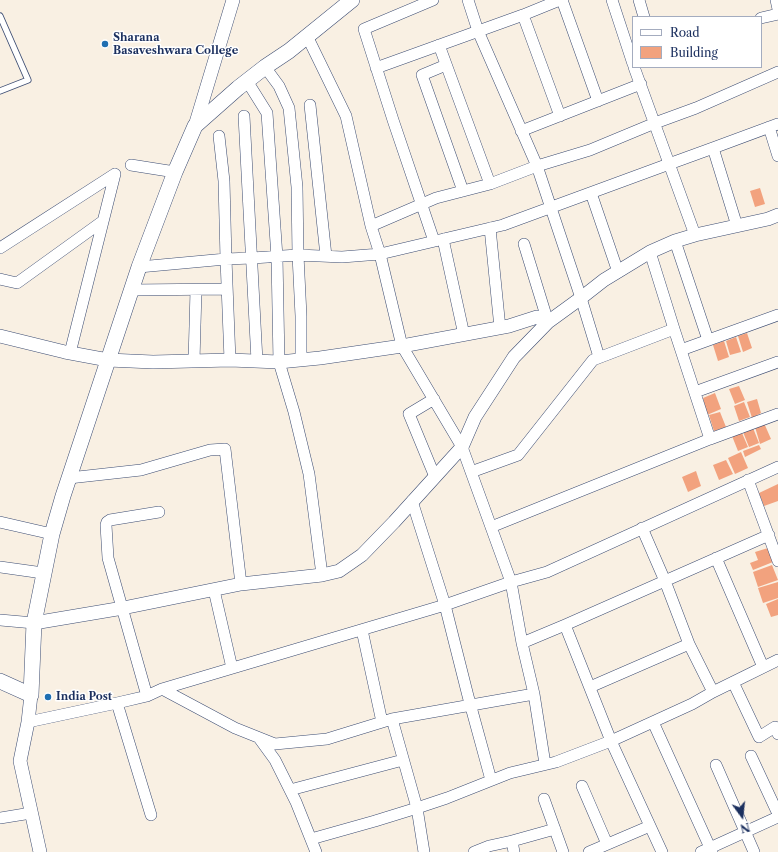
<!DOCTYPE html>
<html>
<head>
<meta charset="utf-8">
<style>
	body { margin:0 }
	#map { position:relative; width:778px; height:852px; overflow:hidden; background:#f9f0e3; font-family:"Libre Caslon Text",serif }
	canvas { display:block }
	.legend { position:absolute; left:632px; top:16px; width:130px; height:52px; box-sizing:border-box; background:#fff; border:1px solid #a4acbf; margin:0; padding:5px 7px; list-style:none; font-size:12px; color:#1b2f5e }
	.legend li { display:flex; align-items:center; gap:8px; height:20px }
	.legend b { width:20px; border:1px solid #a4acbf }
	.north { position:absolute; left:722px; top:796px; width:40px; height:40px; -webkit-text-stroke:3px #fff; paint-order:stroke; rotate:165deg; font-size:11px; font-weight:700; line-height:16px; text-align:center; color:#1b2f5e }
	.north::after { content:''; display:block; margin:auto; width:14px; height:18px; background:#1b2f5e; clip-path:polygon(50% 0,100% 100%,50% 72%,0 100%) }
</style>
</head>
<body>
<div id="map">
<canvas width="778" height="852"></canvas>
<ul class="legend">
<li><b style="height:5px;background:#fff"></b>Road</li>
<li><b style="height:11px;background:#f2a27e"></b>Building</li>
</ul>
<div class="north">N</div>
</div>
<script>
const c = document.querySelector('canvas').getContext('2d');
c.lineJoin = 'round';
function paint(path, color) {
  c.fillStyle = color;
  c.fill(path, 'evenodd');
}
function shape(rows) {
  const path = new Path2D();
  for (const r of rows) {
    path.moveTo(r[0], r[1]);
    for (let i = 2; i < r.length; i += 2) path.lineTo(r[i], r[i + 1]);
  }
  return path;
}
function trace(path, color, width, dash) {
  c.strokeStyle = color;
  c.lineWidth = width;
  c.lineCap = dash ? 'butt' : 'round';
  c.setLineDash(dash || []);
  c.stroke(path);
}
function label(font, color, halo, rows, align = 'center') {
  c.font = font + ' "Libre Caslon Text",serif';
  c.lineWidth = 3;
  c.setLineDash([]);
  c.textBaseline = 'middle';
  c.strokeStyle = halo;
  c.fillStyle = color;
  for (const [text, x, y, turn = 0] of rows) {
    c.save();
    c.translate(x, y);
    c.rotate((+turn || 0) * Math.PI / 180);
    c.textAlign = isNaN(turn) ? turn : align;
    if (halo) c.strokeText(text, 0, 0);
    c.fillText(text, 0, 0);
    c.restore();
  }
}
const building = shape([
	[760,188,765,204,755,207,750,191],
	[747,333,752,348,743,352,738,336],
	[736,337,741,352,730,355,726,341],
	[724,341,729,357,718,361,713,345],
	[739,386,745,400,735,404,729,389],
	[715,393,721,409,707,415,703,398],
	[757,399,761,413,752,418,747,402],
	[744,402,750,417,739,421,734,406],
	[720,412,726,427,714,431,709,415],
	[764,423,771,439,760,444,755,427],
	[753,428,759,443,749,447,743,432],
	[742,433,748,447,738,451,732,436],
	[759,445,761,449,745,457,743,451],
	[741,452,748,468,735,474,728,458],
	[726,460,733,474,719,480,713,465],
	[696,471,701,486,688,492,682,477],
	[778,484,778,501,764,506,759,493],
	[768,548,773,562,753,570,750,563,758,560,755,552],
	[772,565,778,580,758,587,753,572],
	[778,582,778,598,763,603,758,588],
	[778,599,778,615,771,617,766,604]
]);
const service = shape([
	[0,16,28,80,0,91]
]);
const minor = shape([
	[433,0,364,29,393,120,434,241],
	[468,0,478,31,537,166,581,298,599,357],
	[562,0,598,101],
	[612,0,633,64],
	[639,0,644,17],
	[776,0,778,9],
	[523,15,560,116],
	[761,18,778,14],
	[307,36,346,116,371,226,380,254,402,346,462,447,511,582,522,643,534,694,545,764],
	[439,45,490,184],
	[446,65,422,75,463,191],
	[265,67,279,86,289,108,297,187,298,255,301,316,301,359],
	[634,67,695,235],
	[376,68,523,15,560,0],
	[247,81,267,113,277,257,279,362,294,412,309,474,322,575],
	[310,105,326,256],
	[244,116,257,361],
	[769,127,778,156],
	[521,131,641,84],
	[219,136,224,181,226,259,230,360],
	[131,165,175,172],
	[591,193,618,272],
	[371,226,436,198,490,184,537,166,590,150,655,123,696,108,778,72],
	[737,226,713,148,778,124],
	[490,228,500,328],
	[443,239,464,335],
	[675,241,708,340],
	[524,244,548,322],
	[0,248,115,174],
	[650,252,674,329,710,439],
	[139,267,226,259,252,258,298,255,342,257,380,254,503,225,669,164,713,148],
	[0,279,17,283,103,221],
	[131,290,227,289],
	[681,350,778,315],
	[70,353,115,174],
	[194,361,196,290],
	[695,392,778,362],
	[434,399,409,414,435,477],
	[471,472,518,455,593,360,674,329],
	[69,478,141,470,210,450,225,449,241,584],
	[748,480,778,561],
	[412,501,445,605,468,696,491,780],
	[0,522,52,534],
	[491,527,710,439,778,414],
	[642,528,665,581,689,644,713,692],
	[716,558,763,667],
	[0,567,43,573],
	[214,590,232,668],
	[0,620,34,623],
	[565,625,611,741,662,852],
	[362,630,382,722],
	[522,643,565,625,769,535],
	[733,682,759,737,775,727,778,734],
	[590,687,689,644],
	[162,689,235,728,275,744,327,739,392,719,534,694],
	[147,696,108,558,106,525,107,522,110,520,159,512],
	[117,703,151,815],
	[392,719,417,808,424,852],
	[28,722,117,703,147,696,162,689,445,605,511,582,547,572,778,467],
	[653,722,712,852],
	[259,738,275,760,296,802,316,852],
	[751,756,778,814],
	[716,765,754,852],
	[582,786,607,844],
	[290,790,403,760],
	[544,799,563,852],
	[0,818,31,813],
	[311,839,375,821,417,808,447,798,510,773,556,762,611,741,692,704,713,692,778,660],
	[512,841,555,829],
	[474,852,489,846,512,841,514,852],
	[589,852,650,826],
	[701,852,778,817]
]);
const tertiary = shape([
	[195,126,233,0],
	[0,336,65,352,108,360,153,362,230,360,279,362,320,358,402,346,509,326,537,317,548,322],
	[34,623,123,608,241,584,322,575,339,571,362,555,394,522,462,447,475,417,514,357,548,322,581,298,604,280,650,252,675,241,695,235,768,219,778,215],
	[31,695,28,722,20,761,40,852]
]);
const secondary = shape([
	[0,681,31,695,34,623,52,534,63,496,139,267,175,172,195,126,238,88,265,67,289,51,352,0]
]);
const markers = [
	[105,44,4,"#1f6fb2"],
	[48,697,4,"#1f6fb2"]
];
const poiNames = [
	["Sharana",113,38],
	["Basaveshwara College",113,51],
	["India Post",56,697]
];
paint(building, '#f2a27e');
trace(service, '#3c4c72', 7);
trace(minor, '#3c4c72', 12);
trace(tertiary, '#3c4c72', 14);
trace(secondary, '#3c4c72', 16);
trace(service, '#fff', 5.5);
trace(minor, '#fff', 11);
trace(tertiary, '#fff', 13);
trace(secondary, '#fff', 15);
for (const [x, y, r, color] of markers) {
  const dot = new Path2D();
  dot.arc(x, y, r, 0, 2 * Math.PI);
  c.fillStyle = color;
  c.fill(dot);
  trace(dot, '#fff', 1.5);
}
label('bold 11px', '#1b2f5e', '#fff', poiNames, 'left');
</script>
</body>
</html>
